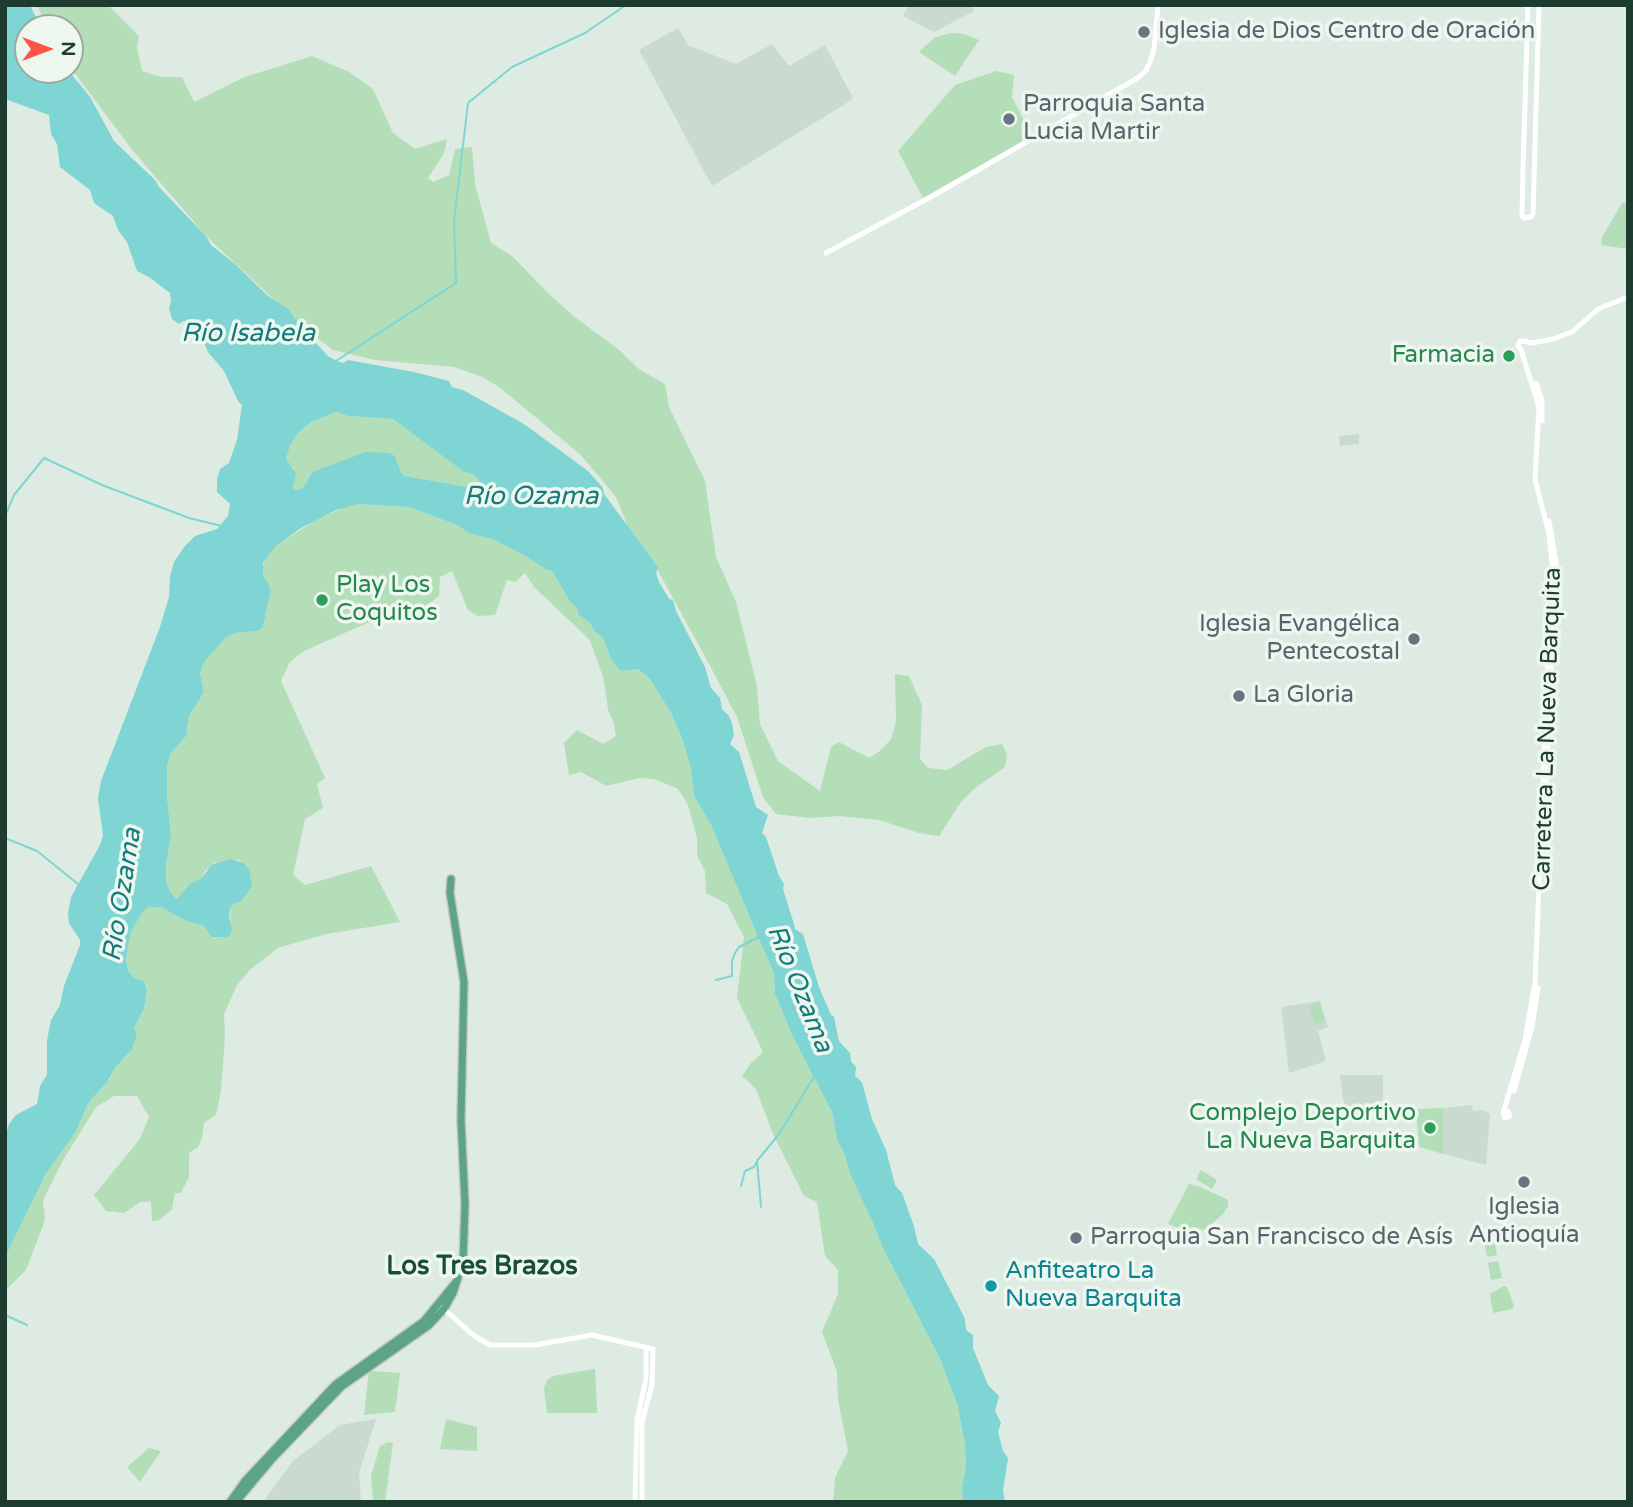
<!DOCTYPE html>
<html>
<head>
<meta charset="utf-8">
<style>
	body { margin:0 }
	#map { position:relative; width:1633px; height:1507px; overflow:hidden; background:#ddebe2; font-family:"Varela Round",sans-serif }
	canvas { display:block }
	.frame { position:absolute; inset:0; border:7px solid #1d3b2e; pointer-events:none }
	.north { position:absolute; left:14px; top:14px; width:70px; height:70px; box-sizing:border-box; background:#edf7f0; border:2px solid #9aaca2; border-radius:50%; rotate:90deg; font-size:19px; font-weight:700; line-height:28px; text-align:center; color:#1d3b2e }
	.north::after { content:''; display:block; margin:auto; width:24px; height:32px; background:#fe5347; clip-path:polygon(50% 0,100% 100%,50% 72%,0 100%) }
</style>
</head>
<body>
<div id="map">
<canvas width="1633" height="1507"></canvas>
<div class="frame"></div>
<div class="north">N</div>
</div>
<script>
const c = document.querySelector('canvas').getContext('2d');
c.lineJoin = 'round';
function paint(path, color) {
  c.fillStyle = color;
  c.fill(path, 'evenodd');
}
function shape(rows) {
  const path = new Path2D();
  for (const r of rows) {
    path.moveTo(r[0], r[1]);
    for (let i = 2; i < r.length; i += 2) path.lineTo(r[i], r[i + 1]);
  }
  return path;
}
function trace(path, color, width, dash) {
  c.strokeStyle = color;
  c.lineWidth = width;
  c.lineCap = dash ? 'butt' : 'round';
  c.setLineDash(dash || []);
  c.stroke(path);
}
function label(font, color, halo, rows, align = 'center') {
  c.font = font + ' "Varela Round",sans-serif';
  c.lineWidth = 7;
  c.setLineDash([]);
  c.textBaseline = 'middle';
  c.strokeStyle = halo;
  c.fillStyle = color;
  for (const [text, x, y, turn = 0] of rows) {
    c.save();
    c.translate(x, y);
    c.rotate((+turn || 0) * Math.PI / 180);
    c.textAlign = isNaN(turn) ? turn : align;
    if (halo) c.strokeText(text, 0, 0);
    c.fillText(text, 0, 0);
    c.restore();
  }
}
const built = shape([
	[909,5,972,5,974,11,934,32,903,16],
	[678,28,688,45,736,64,772,44,789,66,825,45,853,98,850,101,712,186,639,50],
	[1359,434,1359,444,1340,446,1339,436],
	[1320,1001,1328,1027,1318,1031,1326,1061,1289,1073,1281,1007],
	[1340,1075,1383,1075,1383,1101,1372,1104,1365,1103,1365,1107,1345,1114],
	[1472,1105,1473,1111,1483,1110,1490,1114,1486,1165,1443,1154,1443,1108],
	[376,1419,359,1473,361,1502,263,1502,293,1461,340,1425]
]);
const green = shape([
	[37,5,108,5,139,36,137,48,142,71,161,77,182,77,194,102,245,77,312,56,349,72,373,89,393,133,415,149,447,139,444,153,428,178,433,182,449,175,455,149,472,147,475,184,491,243,512,256,551,296,576,318,619,350,639,369,665,384,669,407,705,481,716,557,736,602,757,686,760,724,778,761,820,791,831,747,839,742,869,758,880,751,891,739,896,722,895,674,909,676,922,705,920,759,928,768,947,770,986,747,1002,744,1007,754,1005,767,974,789,961,802,939,836,919,833,879,820,840,816,810,818,776,814,763,797,737,717,708,662,650,556,629,529,616,497,580,454,498,386,480,376,454,367,375,360,333,350,303,327,206,236,130,147,70,67,70,28,47,28],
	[950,33,964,34,979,40,955,76,919,52,934,38],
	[996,71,1014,75,1012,97,1032,136,923,198,898,151,955,85],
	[1622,203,1628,203,1628,249,1601,245,1602,237],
	[336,412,348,416,393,419,463,470,474,475,479,480,478,485,468,487,405,476,401,472,395,456,390,453,312,472,303,488,296,490,293,488,294,468,287,464,286,459,290,446,298,433,311,422],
	[358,504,410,507,459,526,468,533,495,540,527,557,547,570,552,571,571,603,577,608,578,614,590,623,594,631,603,638,612,661,621,671,638,669,650,679,671,713,682,738,691,769,694,796,711,825,774,973,775,994,793,1037,832,1112,837,1140,844,1153,850,1174,873,1223,882,1246,941,1361,958,1407,965,1445,966,1466,962,1487,963,1502,833,1502,835,1478,848,1451,838,1399,837,1372,822,1332,838,1294,838,1270,825,1256,817,1202,804,1196,773,1134,756,1089,742,1076,751,1063,763,1052,737,998,744,937,727,904,706,893,705,871,697,855,697,838,688,805,678,789,654,779,639,778,606,786,581,772,569,775,564,743,577,730,603,744,616,736,613,720,608,710,604,680,590,640,534,587,525,573,515,582,507,580,495,615,478,616,468,610,452,571,440,577,439,596,414,615,374,620,304,651,290,662,281,681,325,778,317,784,323,808,305,819,293,875,305,885,371,866,400,922,326,934,278,948,251,969,237,985,224,1014,225,1038,221,1090,216,1115,204,1123,202,1138,198,1147,189,1153,189,1177,181,1193,175,1193,172,1209,160,1220,152,1221,151,1202,140,1202,124,1213,106,1211,94,1195,140,1139,149,1117,137,1096,114,1096,96,1107,62,1162,43,1200,45,1220,26,1270,5,1291,5,1257,28,1206,45,1175,79,1125,89,1102,110,1079,115,1068,129,1054,134,1045,137,1035,134,1028,144,1009,147,990,146,983,134,978,128,971,126,958,131,932,142,911,149,907,161,907,188,922,203,925,215,938,231,934,230,908,249,869,244,863,238,860,214,863,205,871,203,877,190,885,177,899,170,892,166,880,166,865,171,835,167,796,167,767,170,754,186,736,189,716,204,692,200,672,204,662,224,638,235,633,257,631,263,627,271,589,265,581,262,568,268,555,275,547,314,521,344,507],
	[1319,1002,1325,1021,1315,1024,1309,1006],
	[1443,1108,1443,1154,1419,1147,1416,1109],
	[1201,1170,1217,1180,1212,1189,1196,1179],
	[1189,1184,1198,1186,1228,1200,1228,1206,1223,1214,1206,1229,1188,1231,1168,1224],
	[1494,1238,1497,1255,1487,1257,1484,1240],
	[1498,1261,1502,1278,1491,1280,1488,1263],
	[1504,1286,1507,1287,1514,1306,1512,1309,1493,1313,1490,1294],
	[595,1369,597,1413,547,1413,544,1388,547,1380,553,1376],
	[369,1371,400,1373,395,1412,364,1415],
	[446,1419,477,1427,477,1451,440,1449],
	[388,1442,393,1443,385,1502,373,1502,371,1476,380,1446],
	[149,1448,161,1451,140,1482,127,1467]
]);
const water = shape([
	[5,5,30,5,37,20,39,28,28,28,28,70,68,70,90,97,114,141,155,180,159,187,206,236,211,245,234,263,268,296,288,309,304,331,305,337,315,342,328,356,337,361,343,363,348,360,414,372,449,381,452,387,463,390,524,424,588,471,603,488,604,494,650,556,658,568,656,573,659,582,669,599,673,600,676,611,705,667,711,688,720,698,722,709,729,716,732,723,734,735,730,744,739,752,756,807,768,815,762,833,766,837,779,876,784,884,783,889,794,924,795,929,803,934,819,987,831,1015,834,1017,839,1041,850,1053,851,1061,856,1067,855,1076,862,1082,872,1119,886,1150,895,1185,902,1193,914,1226,918,1244,934,1259,960,1309,965,1319,966,1330,973,1335,973,1348,988,1385,999,1396,995,1411,1001,1423,998,1432,1003,1451,1008,1458,1003,1491,1005,1502,963,1502,962,1487,966,1466,965,1445,958,1407,941,1361,882,1246,873,1223,850,1174,844,1153,837,1140,832,1112,793,1037,775,994,774,973,759,939,755,939,757,934,747,910,711,825,694,796,691,769,682,738,671,713,650,679,638,669,621,671,612,661,603,638,594,631,590,623,578,614,577,608,571,603,552,571,547,570,527,557,495,540,468,533,459,526,410,507,358,504,336,510,301,528,275,547,263,563,263,575,271,589,263,627,257,631,235,633,225,638,204,662,200,673,204,692,189,716,186,736,170,754,167,767,167,796,171,835,166,865,166,880,170,892,177,899,190,884,203,877,211,865,230,859,244,863,249,869,252,887,242,900,233,904,230,908,229,916,232,930,230,936,227,937,212,937,203,925,188,922,161,907,149,907,142,912,131,932,126,958,128,971,134,978,145,982,147,990,144,1009,134,1028,137,1035,132,1050,115,1068,108,1081,89,1102,76,1131,45,1175,5,1257,5,1138,9,1124,16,1115,37,1104,40,1086,47,1075,47,1040,51,1020,60,1005,64,986,80,945,80,940,69,923,68,914,71,897,100,845,103,835,98,798,101,781,160,627,169,597,170,576,174,562,185,546,195,536,217,529,228,516,230,504,217,492,217,479,220,469,229,463,237,440,242,405,238,401,224,371,208,352,200,333,190,323,183,321,179,324,172,319,169,309,171,300,170,293,149,277,137,271,127,242,118,230,113,216,94,203,90,190,60,167,57,144,51,134,49,115,5,99],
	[336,412,348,416,393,419,463,471,474,475,479,480,478,485,468,487,405,476,401,472,395,456,390,453,366,452,312,472,303,488,296,490,293,488,296,473,286,459,290,446,298,433,311,422]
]);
const stream = shape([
	[336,361,456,283,454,221,468,103,512,67,585,33,626,5],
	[5,516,14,495,44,458,102,485,189,518,222,526],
	[5,838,37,851,78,884],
	[716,980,732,976,732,961,735,953,739,947,755,939],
	[741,1186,745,1171,754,1167,756,1163],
	[761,1207,757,1161,779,1134,814,1077],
	[5,1315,27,1325]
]);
const minor = shape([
	[1528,5,1523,169,1522,216,1524,218,1531,217,1533,214,1539,5],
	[826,253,929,198,1136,79,1145,72,1150,62,1154,49,1158,5],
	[1524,341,1532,343,1553,339,1572,332,1598,309,1628,297],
	[1536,383,1542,400,1542,421],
	[1546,783,1556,562,1549,521],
	[1514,1091,1532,1027,1538,988],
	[1508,1111,1510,1116,1505,1118,1503,1113,1525,1040,1535,983,1552,565,1549,534,1535,479,1539,407,1521,350,1518,346,1520,341,1524,341],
	[444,1309,473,1335,490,1345,535,1345,592,1335,653,1349,652,1384,642,1422,642,1502],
	[635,1502,637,1420,646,1379,646,1348]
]);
const major = shape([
	[230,1502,245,1481,336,1384,424,1321,456,1282],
	[236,1502,272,1459,341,1387,428,1326,444,1309,453,1293,463,1263,465,1204,461,1120,464,982,450,893,451,879]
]);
const markers = [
	[1144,32,7,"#6b7280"],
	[1009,119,7,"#6b7280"],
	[1509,356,7,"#2e9e5b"],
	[322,600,7,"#2e9e5b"],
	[1414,639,7,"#6b7280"],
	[1239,696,7,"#6b7280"],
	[1430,1128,7,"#2e9e5b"],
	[1524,1182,7,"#6b7280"],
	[1076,1238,7,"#6b7280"],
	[991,1286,7,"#0f9aa8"]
];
const worshipNames = [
	["Iglesia de Dios Centro de Oración",1158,32],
	["Parroquia Santa",1023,105],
	["Lucia Martir",1023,133],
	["Iglesia Evangélica",1400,625,"right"],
	["Pentecostal",1400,653,"right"],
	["La Gloria",1253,696],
	["Iglesia",1524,1208,"center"],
	["Antioquía",1524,1236,"center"],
	["Parroquia San Francisco de Asís",1090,1238]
];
const leisureNames = [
	["Farmacia",1495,356],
	["Play Los",336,586,"left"],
	["Coquitos",336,614,"left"],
	["Complejo Deportivo",1416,1114],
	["La Nueva Barquita",1416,1142]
];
const streetNames = [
	["Carretera La Nueva Barquita",1548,729,-88]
];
const cultureNames = [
	["Anfiteatro La",1005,1272],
	["Nueva Barquita",1005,1300]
];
const waterNames = [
	["Río Isabela",248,334],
	["Río Ozama",531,497],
	["Río Ozama",123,895,-81],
	["Río Ozama",799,989,68]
];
const neighbourhoodNames = [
	["Los Tres Brazos",482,1267]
];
paint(built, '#cbdad1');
paint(green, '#b3deb7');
paint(water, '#7fd5d3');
trace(stream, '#7fd5d3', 2);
trace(major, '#c0c8c4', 10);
trace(minor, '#fff', 5);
trace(major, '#5da485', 7);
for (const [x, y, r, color] of markers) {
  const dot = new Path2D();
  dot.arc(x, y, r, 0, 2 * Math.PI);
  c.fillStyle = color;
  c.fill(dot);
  trace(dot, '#edf7f0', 2.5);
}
label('24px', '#5b616d', '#edf7f0', worshipNames, 'left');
label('24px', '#27864d', '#edf7f0', leisureNames, 'right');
label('24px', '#1d3b2e', '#edf7f0', streetNames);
label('24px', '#0d838f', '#edf7f0', cultureNames, 'left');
label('italic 26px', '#137b79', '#edf7f0', waterNames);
label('bold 26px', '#184e37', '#edf7f0', neighbourhoodNames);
</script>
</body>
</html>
